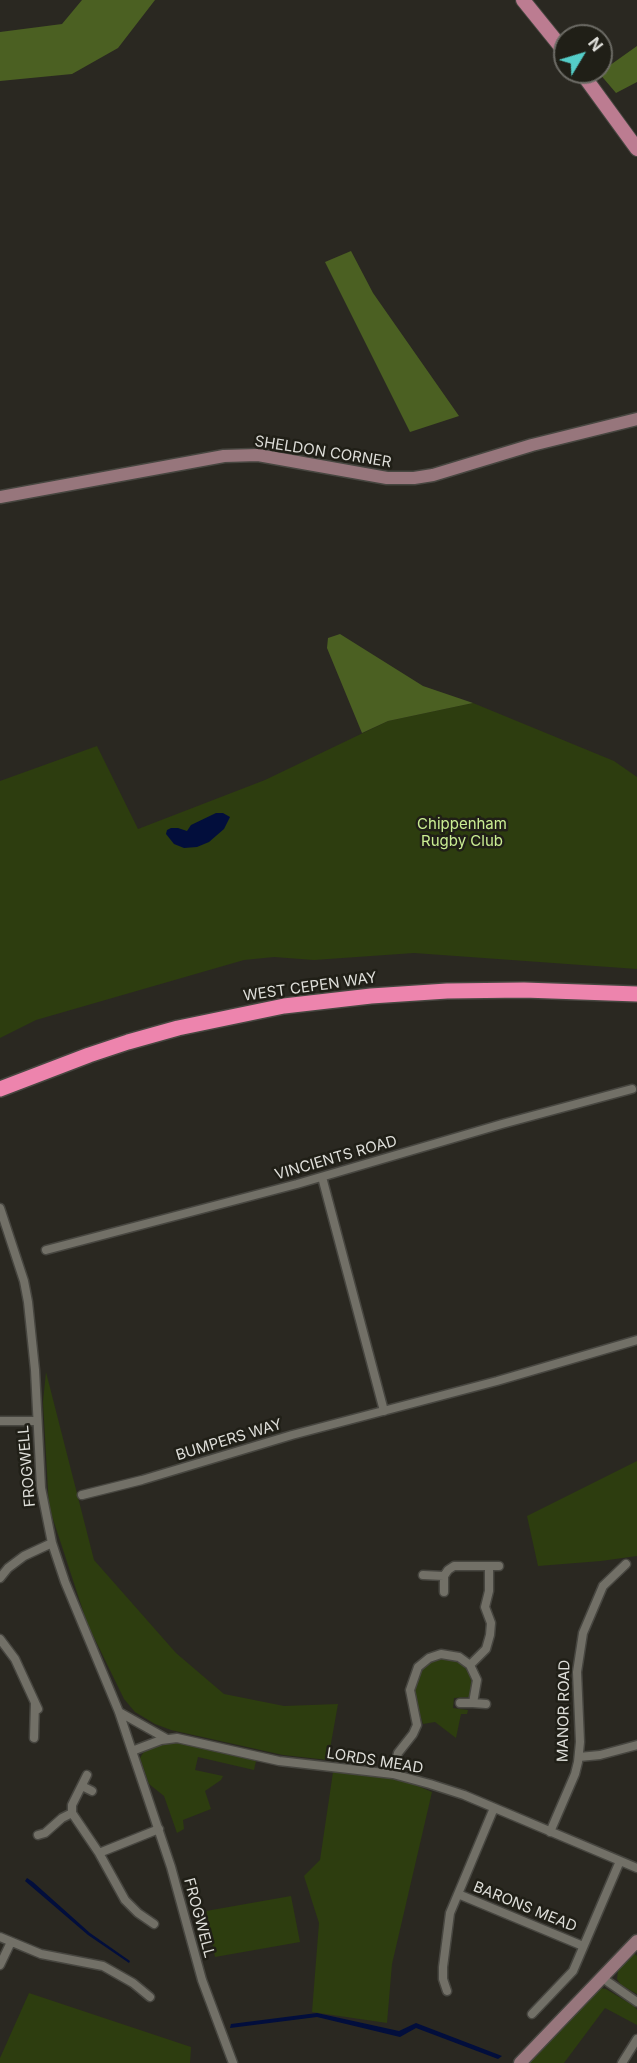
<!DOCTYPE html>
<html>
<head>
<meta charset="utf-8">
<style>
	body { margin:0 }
	#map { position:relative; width:637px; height:2063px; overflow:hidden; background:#2a2821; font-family:Inter,sans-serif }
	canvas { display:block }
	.north { position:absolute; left:553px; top:24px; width:60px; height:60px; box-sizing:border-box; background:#201f17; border:2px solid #6c6b65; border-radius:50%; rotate:52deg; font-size:16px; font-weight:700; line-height:24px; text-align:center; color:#deded9 }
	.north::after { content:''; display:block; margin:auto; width:21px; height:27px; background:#54cdc8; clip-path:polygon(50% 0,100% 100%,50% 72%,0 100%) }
</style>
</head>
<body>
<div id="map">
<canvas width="637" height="2063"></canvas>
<div class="north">N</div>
</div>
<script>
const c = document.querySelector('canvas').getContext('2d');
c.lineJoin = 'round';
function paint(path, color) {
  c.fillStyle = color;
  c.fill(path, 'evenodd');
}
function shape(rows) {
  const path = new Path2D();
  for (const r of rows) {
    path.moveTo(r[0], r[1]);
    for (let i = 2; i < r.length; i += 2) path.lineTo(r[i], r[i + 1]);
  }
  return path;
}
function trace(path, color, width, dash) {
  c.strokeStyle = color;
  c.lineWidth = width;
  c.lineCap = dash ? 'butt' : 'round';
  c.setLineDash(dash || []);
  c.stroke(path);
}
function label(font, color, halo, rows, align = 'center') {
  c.font = font + ' Inter,sans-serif';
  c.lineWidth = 5;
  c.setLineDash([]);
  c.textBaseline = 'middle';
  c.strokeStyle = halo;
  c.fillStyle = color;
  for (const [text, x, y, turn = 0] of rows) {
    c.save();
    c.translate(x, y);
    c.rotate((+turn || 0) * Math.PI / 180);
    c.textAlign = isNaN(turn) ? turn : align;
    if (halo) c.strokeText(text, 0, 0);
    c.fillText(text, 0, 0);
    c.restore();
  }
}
const green = shape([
	[473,703,614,761,637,777,637,969,414,953,314,960,274,957,244,960,36,1020,0,1038,0,781,97,746,138,829,265,780,388,721],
	[46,1372,94,1560,176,1653,224,1694,284,1706,338,1704,328,1760,283,1755,171,1730,155,1724,135,1712,124,1699,87,1623,49,1507,43,1402],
	[637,1461,637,1556,601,1561,538,1566,527,1516],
	[436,1658,456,1660,463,1665,469,1673,472,1684,469,1697,454,1698,453,1708,468,1710,467,1714,461,1714,456,1738,435,1722,423,1724,414,1694,414,1684,419,1672,426,1662],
	[172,1741,180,1742,256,1761,254,1770,198,1757,195,1770,223,1776,221,1780,205,1791,211,1809,183,1820,184,1829,177,1833,164,1796,149,1784,140,1758,143,1753,150,1748],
	[333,1772,394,1776,432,1792,392,1964,387,2023,312,2012,319,1923,304,1876,320,1860],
	[291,1896,300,1942,215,1957,206,1911],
	[633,1952,637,1956,637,1994,621,1985,617,1979,618,1970],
	[600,1988,606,1989,634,2006,637,2010,637,2025,605,2008,564,2063,525,2063],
	[29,1993,191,2047,190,2063,0,2063,0,2058]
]);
const forest = shape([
	[82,0,155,0,118,48,72,74,0,81,0,32,62,24],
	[637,46,637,82,616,93,599,73],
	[351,251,373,293,459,416,410,432,325,262],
	[340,634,423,686,473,703,388,721,362,733,327,648,328,638]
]);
const water = shape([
	[216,813,223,813,230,817,224,829,209,842,197,847,184,848,174,844,166,834,167,830,171,828,178,828,187,831,191,825],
	[27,1878,33,1882,90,1933,130,1961,129,1963,88,1935,25,1881],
	[317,2013,399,2031,416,2023,502,2056,498,2059,416,2028,400,2037,317,2017,230,2028,231,2024]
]);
const street = shape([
	[322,1177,384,1411],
	[0,1208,24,1281,28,1302,35,1370,41,1488,52,1543,65,1582,119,1712,132,1751,171,1867,202,1980,233,2063],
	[46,1250,297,1184,502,1124,632,1089],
	[0,1421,37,1421],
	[82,1495,142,1480,292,1435,497,1381,637,1340],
	[489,1566,499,1566],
	[0,1578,8,1568,24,1556,52,1543],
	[444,1592,444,1576],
	[0,1639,15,1659,38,1709],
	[470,1665,477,1680,473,1703,486,1704],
	[460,1703,473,1703],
	[119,1712,167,1739],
	[34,1738,35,1703],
	[132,1751,161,1740,177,1738,279,1761,393,1774,430,1784,464,1795,637,1868],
	[579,1757,600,1755,637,1745],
	[393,1774,398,1753,413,1734,417,1725,410,1690,418,1667,429,1658,441,1654,459,1657,470,1665,486,1649,490,1635,491,1623,485,1607,489,1591,489,1566,454,1566,448,1570,444,1576,423,1575],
	[87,1775,72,1805,72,1813,99,1853],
	[82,1786,92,1791],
	[494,1808,458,1894,583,1946],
	[550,1832,575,1774,578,1762,580,1742,577,1672,583,1633,603,1586,626,1564],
	[38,1835,45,1833,62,1818,72,1813],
	[154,1924,138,1913,125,1900,99,1853,159,1829],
	[0,1937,41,1954,103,1966,133,1983,150,1997],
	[0,1965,11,1942],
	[601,1977,637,2002],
	[447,1991,443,1979,443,1967,450,1913,458,1894],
	[532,2014,573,1971,620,1861],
	[622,2063,637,2039]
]);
const secondary = shape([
	[0,497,224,456,258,455,387,478,414,478,433,475,532,445,637,419],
	[520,2063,637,1941]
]);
const primary = shape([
	[523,0,565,52],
	[581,72,637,149]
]);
const highway = shape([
	[0,1089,89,1055,128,1042,178,1028,284,1006,371,996,447,991,524,990,637,994]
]);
const streetNames = [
	["SHELDON CORNER",323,452,9],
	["WEST CEPEN WAY",310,987,-8],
	["VINCIENTS ROAD",336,1158,-16],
	["BUMPERS WAY",229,1440,-17],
	["FROGWELL",27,1466,-95],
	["MANOR ROAD",564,1711,-89],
	["LORDS MEAD",375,1761,9],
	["BARONS MEAD",525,1907,22],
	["FROGWELL",199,1918,75]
];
const parkNames = [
	["Chippenham",462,824],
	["Rugby Club",462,841]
];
paint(green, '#2d3d0f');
paint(forest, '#4b6022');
paint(water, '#020e3c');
trace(street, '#474640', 11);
trace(secondary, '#474640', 15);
trace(primary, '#474640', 16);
trace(highway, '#474640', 18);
trace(street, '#727067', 8);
trace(secondary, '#97767c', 12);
trace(primary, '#bc7c91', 14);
trace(highway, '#ed84ad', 15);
label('15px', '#deded9', '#201f17', streetNames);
label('15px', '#caed93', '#201f17', parkNames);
</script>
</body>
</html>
